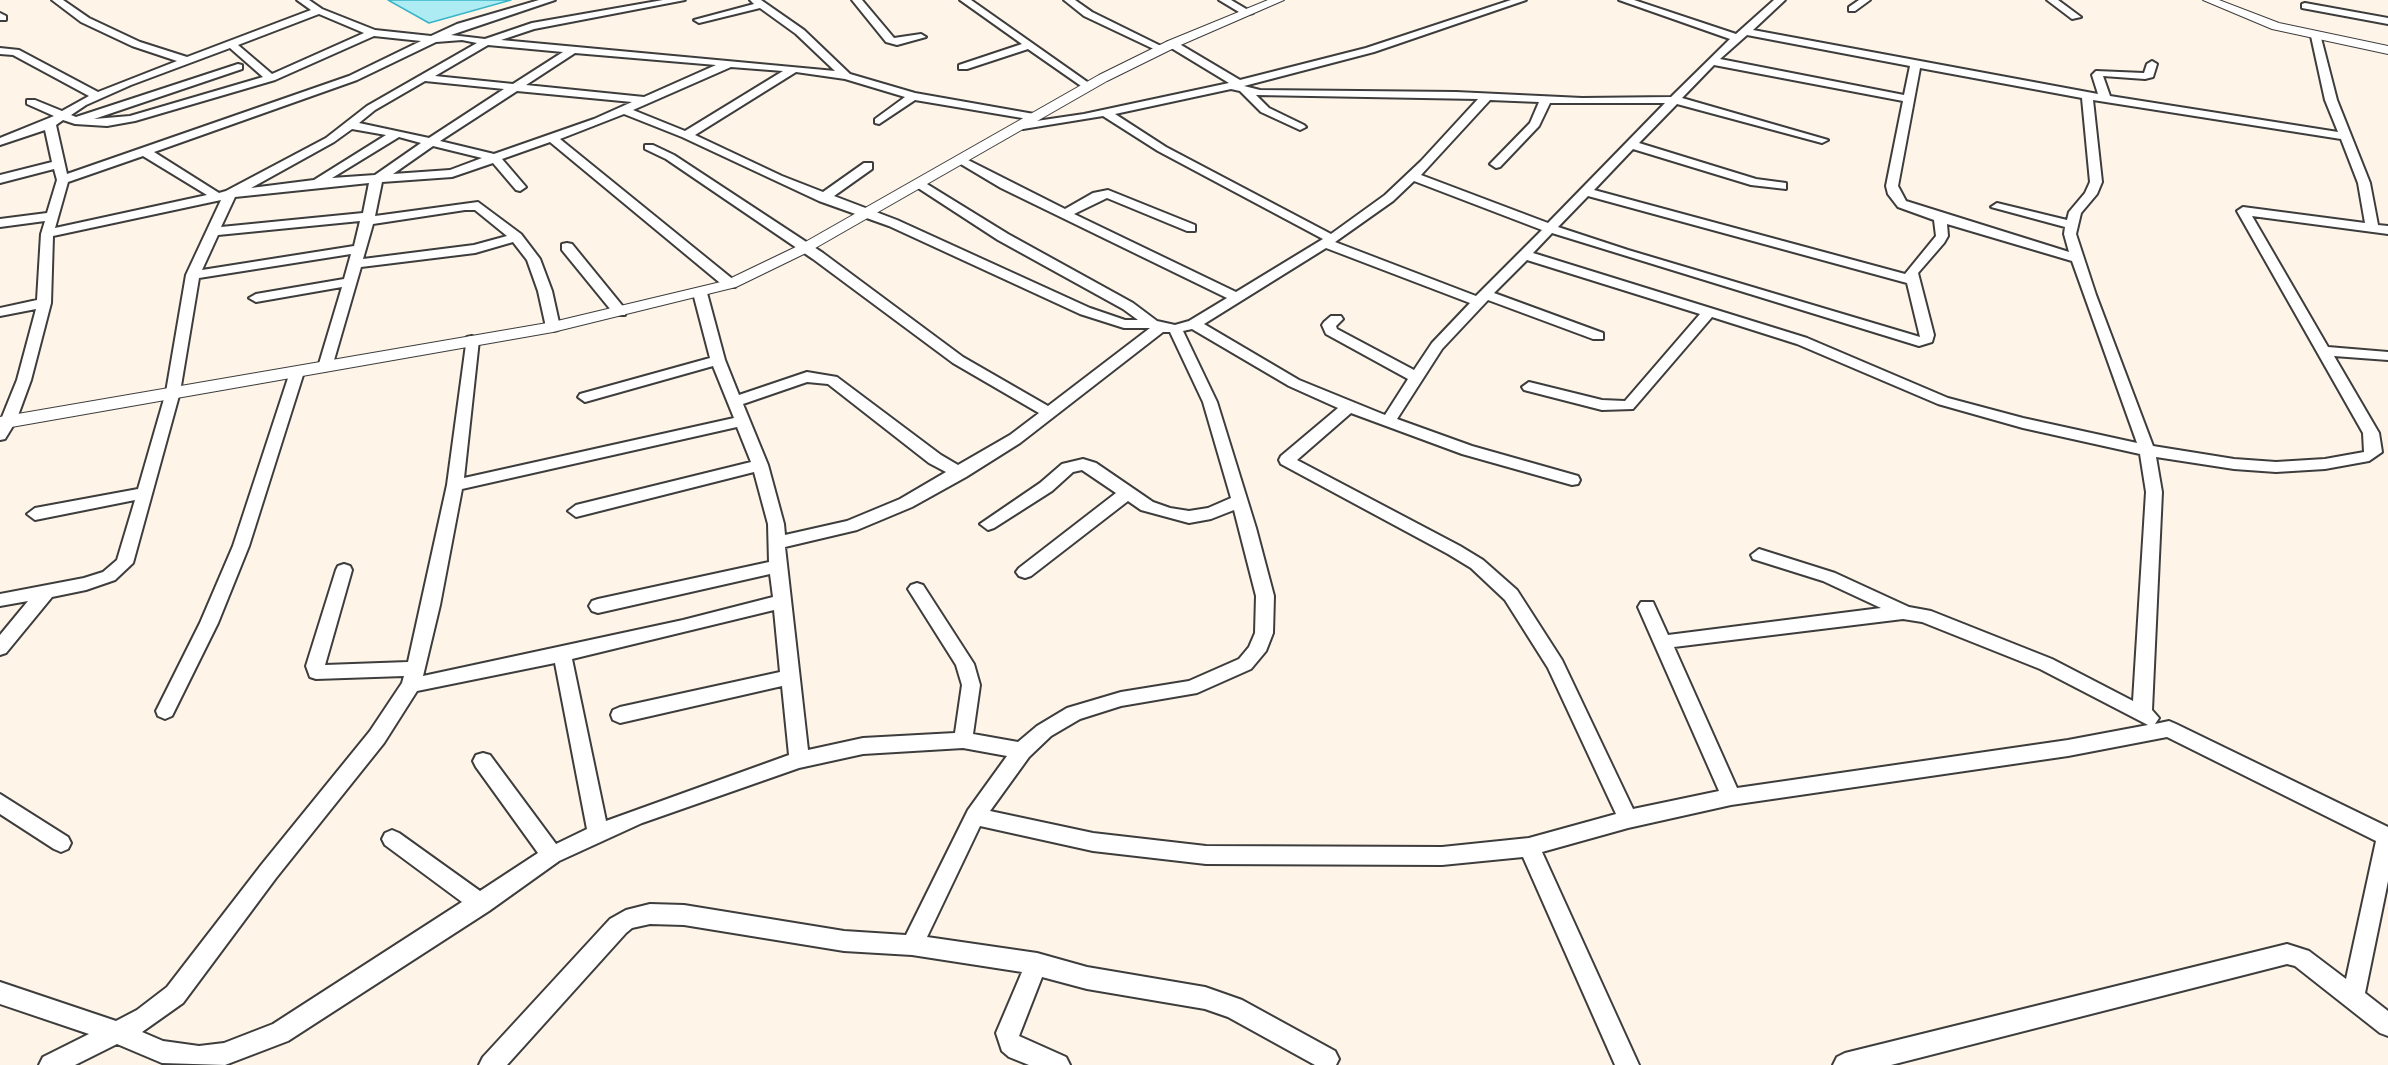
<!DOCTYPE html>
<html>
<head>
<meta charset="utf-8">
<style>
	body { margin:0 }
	canvas { display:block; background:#fef4e7 }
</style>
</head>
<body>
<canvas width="2388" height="1065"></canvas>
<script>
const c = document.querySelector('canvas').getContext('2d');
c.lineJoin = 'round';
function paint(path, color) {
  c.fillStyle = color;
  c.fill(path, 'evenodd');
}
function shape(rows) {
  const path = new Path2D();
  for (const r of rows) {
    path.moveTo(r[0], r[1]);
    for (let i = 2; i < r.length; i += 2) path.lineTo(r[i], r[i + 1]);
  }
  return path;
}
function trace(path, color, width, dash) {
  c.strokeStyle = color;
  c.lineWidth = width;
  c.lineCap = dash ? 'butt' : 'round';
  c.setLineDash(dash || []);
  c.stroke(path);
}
const water = shape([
	[388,0,511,0,429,23,388,0]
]);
const minor = shape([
	[52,0,63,0,89,18,140,42,187,57,311,10,297,0,309,0,322,9,375,30,431,36,457,24,539,0,555,0,451,35,485,39,532,23,663,0,685,0,534,29,501,40,835,71,796,34,760,8,699,23,694,20,754,4,750,0,761,0,804,30,850,74,915,93,1034,114,1040,117,1034,120,915,100,879,124,875,123,875,119,905,97,845,79,796,72,695,135,782,176,823,192,864,163,872,163,872,169,834,196,897,220,1090,308,1125,320,1138,320,1123,309,998,240,912,184,922,181,1008,234,1133,303,1157,321,1175,325,1189,321,1227,298,1001,188,954,160,964,158,1065,209,1093,193,1108,190,1195,225,1195,231,1187,231,1107,198,1074,214,1236,292,1323,239,1158,151,1103,116,1023,129,1017,126,1023,123,1084,114,1229,83,1168,46,1168,42,1176,42,1240,80,1366,48,1511,0,1526,0,1374,52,1244,86,1260,90,1456,92,1582,98,1671,97,1730,39,1619,0,1634,0,1736,34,1774,0,1785,0,1753,30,2098,94,2092,75,2096,71,2144,73,2147,64,2152,61,2157,64,2153,77,2145,79,2103,76,2110,96,2338,132,2325,100,2311,36,2320,34,2337,100,2370,183,2378,225,2388,226,2388,234,2252,216,2328,347,2388,352,2388,360,2334,356,2379,433,2382,452,2369,461,2325,469,2276,472,2234,469,2156,457,2162,492,2152,710,2159,718,2155,724,2169,721,2176,724,2388,827,2388,881,2365,993,2388,1011,2388,1036,2380,1033,2295,966,2287,964,1891,1065,1833,1065,1837,1057,1845,1053,2287,944,2309,951,2346,979,2376,841,2167,737,2068,756,1731,805,1628,828,1542,852,1639,1065,1615,1065,1523,857,1442,865,1206,864,1093,851,980,826,927,937,1037,953,1087,967,1205,987,1242,1000,1335,1051,1339,1059,1336,1065,1315,1065,1228,1017,1205,1009,1087,989,1042,977,1019,1036,1066,1057,1070,1065,1029,1065,1009,1057,1002,1051,996,1033,1022,972,912,955,844,951,684,925,650,924,632,928,626,933,507,1065,479,1065,483,1057,610,919,626,910,650,904,684,905,844,931,906,935,968,810,1007,756,963,748,863,754,799,768,642,823,559,861,489,911,288,1041,225,1065,162,1063,117,1044,75,1065,39,1065,43,1057,89,1034,0,1004,0,982,116,1021,137,1010,167,987,262,864,370,731,402,683,404,676,316,679,310,677,306,666,336,570,338,566,344,564,350,566,352,570,325,665,408,662,447,485,467,337,472,336,479,340,464,478,734,418,713,366,585,402,578,397,580,394,710,358,693,293,700,289,707,293,725,360,739,395,807,372,837,377,941,455,958,465,1010,435,1039,413,953,363,813,259,666,159,645,149,645,145,653,145,674,155,823,253,963,357,1048,406,1150,328,1124,328,1080,314,889,226,819,201,682,137,624,114,560,139,735,281,735,287,725,287,550,142,502,159,526,187,520,191,516,190,493,163,452,177,382,182,375,216,478,202,521,234,540,259,552,291,560,327,558,330,553,331,546,327,538,291,527,260,513,242,475,253,361,267,332,367,325,371,318,367,342,287,256,302,249,298,256,294,344,279,351,254,199,278,180,392,133,563,115,580,86,590,52,597,6,653,0,655,0,635,28,601,0,606,0,594,84,578,103,572,117,560,135,500,35,520,27,514,35,508,138,489,166,392,186,275,221,200,53,236,51,303,31,380,16,421,5,439,0,440,0,422,17,380,36,309,0,316,0,308,37,300,41,234,45,221,0,227,0,219,47,213,57,180,54,169,0,183,0,175,52,162,45,130,0,145,0,138,54,116,27,104,27,100,35,100,62,111,89,96,13,55,0,54,0,48,19,50,98,92,177,61,132,46,81,22,52,0],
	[319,14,364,33,272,74,238,45,319,14],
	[1747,35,1910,66,1904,95,1720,59,1747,35],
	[374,36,421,41,349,76,67,174,56,125,63,120,75,124,107,126,135,121,275,80,374,36],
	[462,40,477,43,367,106,326,138,226,191,219,193,154,152,357,80,436,42,462,40],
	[488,45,563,52,513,84,435,76,488,45],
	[230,48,263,77,130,116,94,119,242,69,242,65,238,64,76,117,71,115,86,105,131,85,230,48],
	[575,53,716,65,644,97,526,85,575,53],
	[1714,65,1903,101,1886,186,1888,194,1898,207,1934,220,1936,236,1905,274,1594,190,1633,149,1751,185,1786,189,1786,183,1756,179,1639,143,1677,104,1822,143,1828,140,1682,98,1714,65],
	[731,67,783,71,685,131,633,110,731,67],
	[1920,68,2082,98,2090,182,2085,193,2069,212,2067,220,1997,203,1991,207,2065,227,2064,234,2069,252,1906,201,1898,186,1920,68],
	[425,81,504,89,429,138,359,123,375,110,425,81],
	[1231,89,1240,91,1261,112,1300,130,1306,127,1304,125,1269,108,1256,95,1478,99,1421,161,1385,195,1331,234,1166,147,1115,114,1231,89],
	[517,91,632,102,594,119,494,154,440,141,517,91],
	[1490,100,1539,102,1530,123,1490,164,1496,168,1500,167,1539,126,1550,103,1665,103,1548,223,1421,175,1490,100],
	[2093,100,2341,139,2358,183,2365,223,2243,207,2237,211,2363,433,2364,452,2325,459,2276,462,2234,459,2153,446,2096,295,2076,234,2081,213,2097,194,2102,182,2093,100],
	[352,129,386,135,314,180,251,188,334,142,352,129],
	[399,137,421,143,375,175,332,178,399,137],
	[433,146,482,158,450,170,393,174,433,146],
	[143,156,207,195,55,228,68,182,143,156],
	[1414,181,1542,230,1476,296,1335,242,1393,201,1414,181],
	[369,183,363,213,221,227,235,197,369,183],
	[1588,196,1907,283,1920,337,1628,250,1558,227,1588,196],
	[465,210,475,210,507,236,474,245,363,259,373,224,465,210],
	[360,221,354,246,202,270,218,235,360,221],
	[1947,224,2072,261,2137,443,2023,418,1948,398,1807,338,1533,253,1552,233,1919,346,1932,342,1934,335,1918,273,1944,243,1948,236,1947,224],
	[1326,248,1470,303,1432,343,1414,370,1337,329,1336,326,1343,319,1341,316,1331,316,1324,322,1322,325,1326,334,1408,379,1385,415,1299,380,1204,324,1326,248],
	[1527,260,1700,314,1625,401,1602,400,1529,382,1522,387,1524,390,1602,410,1633,409,1712,317,1797,344,1938,404,2023,428,2140,454,2146,492,2133,701,2052,659,1931,611,1909,607,1835,573,1759,549,1751,555,1753,559,1823,581,1881,608,1668,635,1653,602,1641,602,1638,607,1719,791,1633,809,1562,660,1517,590,1483,560,1460,546,1297,460,1351,413,1462,454,1572,485,1578,484,1580,480,1578,476,1472,446,1397,419,1442,349,1488,300,1593,339,1603,339,1603,333,1494,293,1527,260],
	[1192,329,1289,386,1338,408,1281,456,1279,460,1281,464,1448,554,1471,568,1505,600,1548,668,1616,814,1529,838,1442,847,1206,846,1093,833,990,811,1029,757,1051,736,1080,719,1121,706,1197,693,1251,669,1266,651,1273,633,1274,596,1256,528,1217,402,1183,331,1192,329],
	[1163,332,1170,332,1203,402,1231,498,1208,508,1189,511,1170,508,1153,502,1096,463,1083,459,1062,464,1040,483,980,524,988,530,994,528,1052,491,1073,472,1082,470,1116,493,1019,568,1016,572,1019,576,1025,578,1031,576,1128,501,1141,510,1189,523,1211,519,1234,510,1256,596,1255,633,1249,647,1239,659,1189,681,1121,692,1067,708,1037,726,1018,742,973,734,980,685,974,664,923,585,917,583,911,585,908,589,956,665,962,685,955,733,863,738,808,750,785,547,857,530,912,507,966,477,1020,443,1163,332],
	[807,382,828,384,929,463,946,472,900,499,847,521,785,535,784,524,768,465,743,404,807,382],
	[737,427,751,462,576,505,568,511,576,517,754,472,768,524,769,562,598,599,592,601,589,606,592,611,598,613,770,574,773,597,683,620,423,676,440,605,462,489,737,427],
	[774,610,780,672,620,707,613,710,611,715,613,720,620,723,782,686,789,755,606,821,572,659,774,610],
	[1903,619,1922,622,2040,669,2148,725,2068,740,1737,788,1674,647,1903,619],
	[555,663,587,829,556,844,490,755,483,753,476,755,473,761,476,767,538,853,480,891,399,833,392,830,385,833,382,839,385,845,462,902,273,1024,224,1043,199,1046,163,1041,142,1032,183,1003,276,878,384,743,417,691,555,663],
	[852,0,862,0,894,38,921,34,926,37,897,45,886,42,852,0],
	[960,0,971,0,1093,86,1084,88,1028,49,967,69,959,69,959,65,1022,44,960,0],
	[1064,0,1075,0,1092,12,1167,49,1158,51,1084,16,1064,0],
	[1219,0,1231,0,1253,13,1244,15,1219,0],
	[1859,0,1870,0,1855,11,1849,11,1849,7,1859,0],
	[2047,0,2058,0,2081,17,2072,19,2047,0],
	[2305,3,2388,18,2388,24,2302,8,2302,4,2305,3],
	[0,13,6,16,6,20,0,20,0,13],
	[567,243,572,244,625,309,625,315,615,315,562,250,562,244,567,243],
	[297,368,304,372,249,546,218,623,172,716,165,719,158,716,156,711,200,623,233,546,290,372,297,368],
	[0,794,68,837,71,843,68,849,61,852,54,849,0,814,0,794]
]);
const tertiary = shape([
	[1268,0,1284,0,1176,47,1107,81,810,251,736,287,553,332,0,429,0,417,553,322,725,281,800,245,1099,75,1168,41,1268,0],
	[2203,0,2219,0,2279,23,2388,46,2388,54,2272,29,2203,0]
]);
paint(water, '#aeecf3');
trace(water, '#38b4c7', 1.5);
trace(minor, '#3d3d3d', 4);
trace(tertiary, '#3d3d3d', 2);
paint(minor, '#fff');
paint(tertiary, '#fff');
</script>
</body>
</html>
